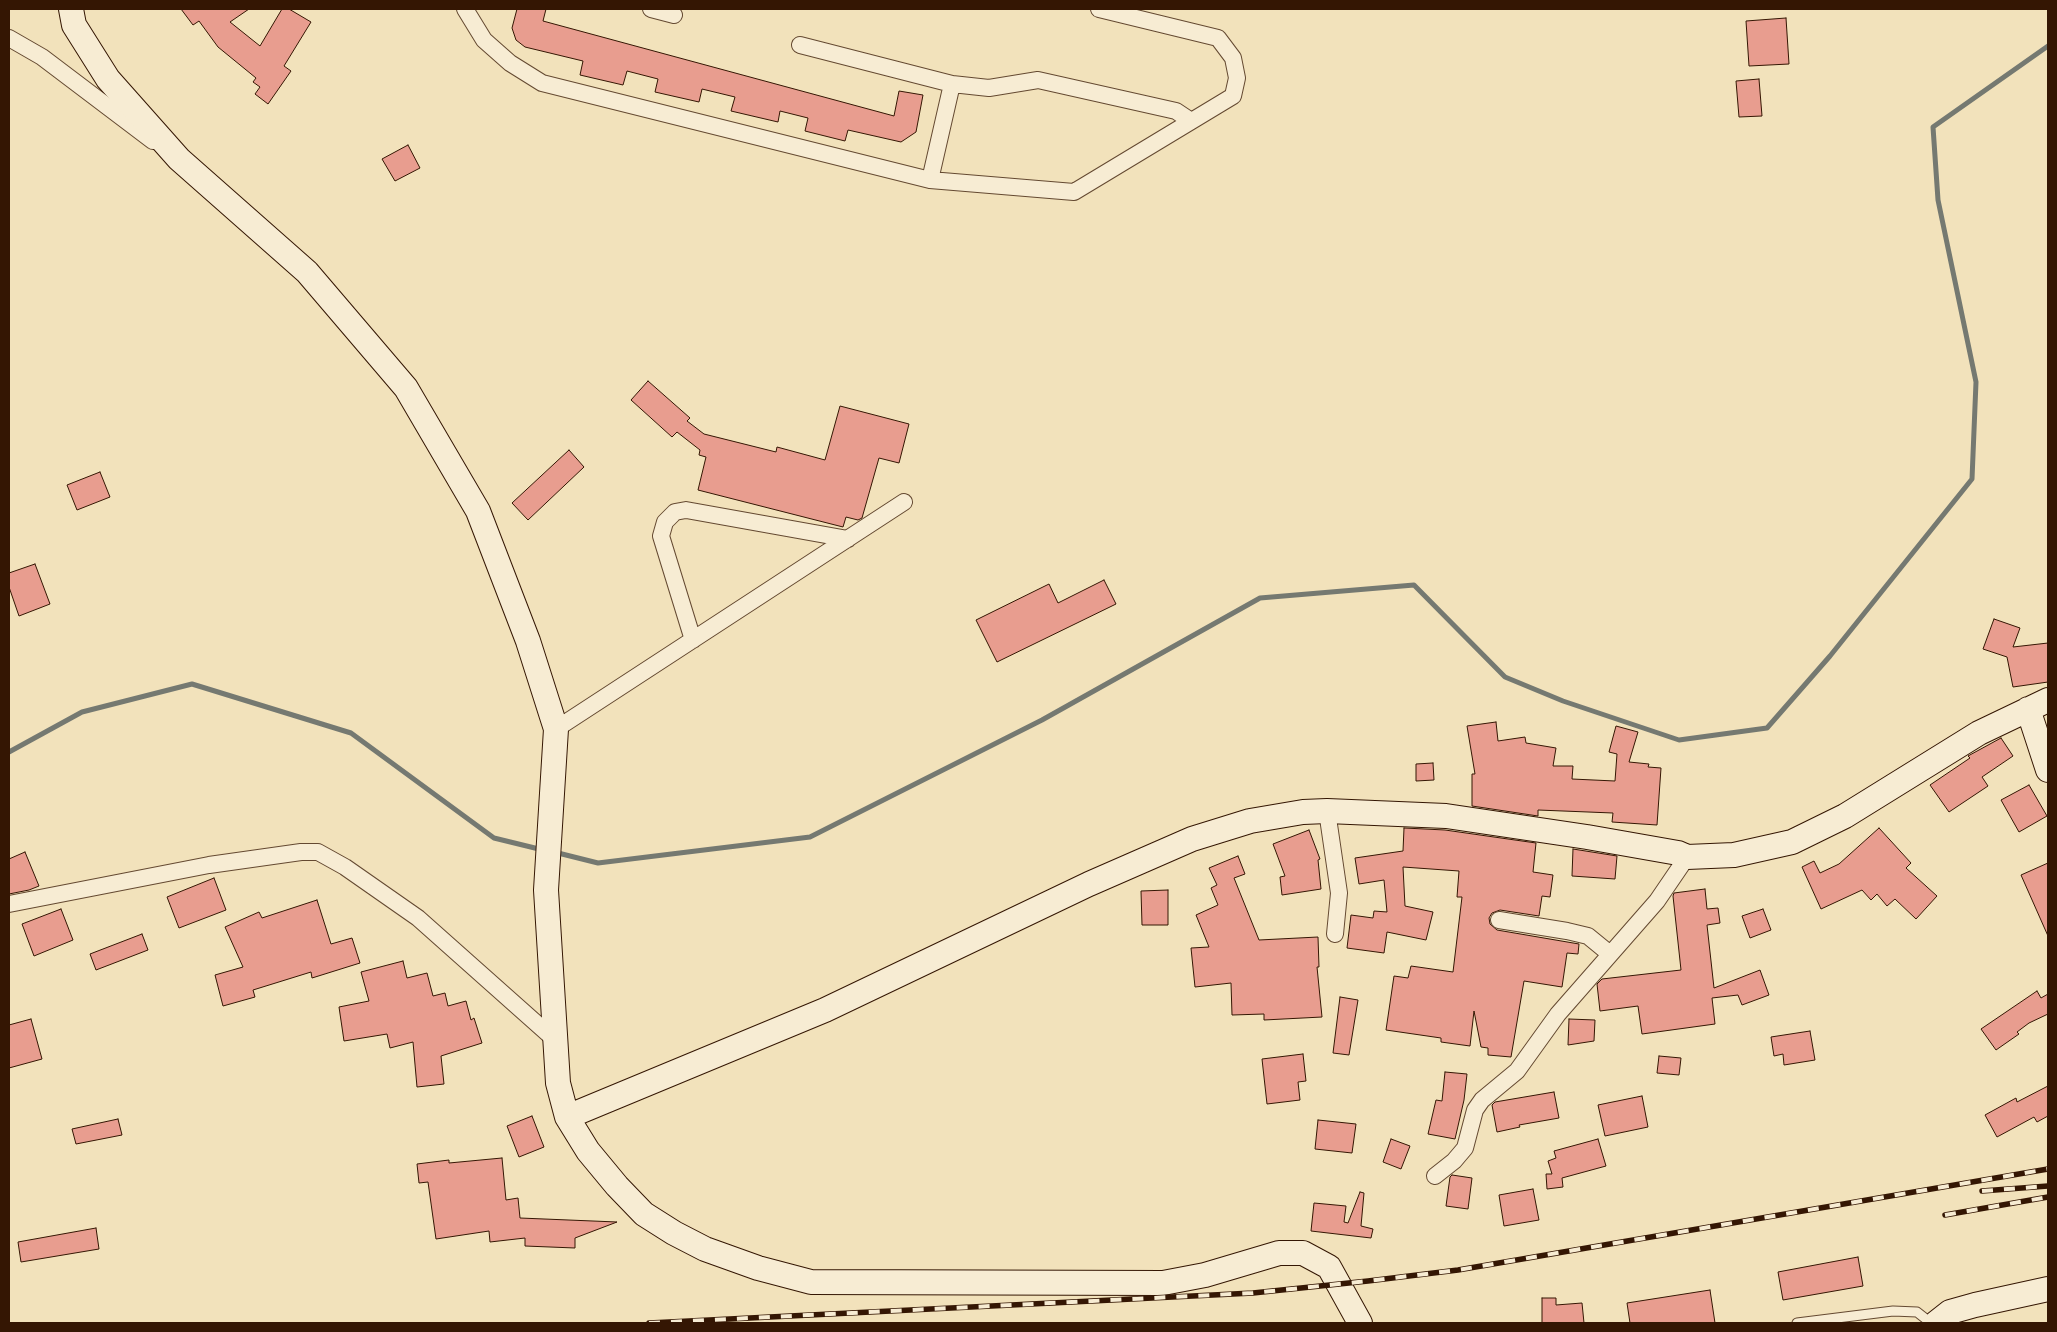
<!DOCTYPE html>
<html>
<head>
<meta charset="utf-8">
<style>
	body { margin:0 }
	#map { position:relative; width:2057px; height:1332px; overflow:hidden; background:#f2e2bb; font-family:"IM FELL English",serif }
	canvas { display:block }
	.frame { position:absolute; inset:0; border:10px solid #341603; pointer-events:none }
</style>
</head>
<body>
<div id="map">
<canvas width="2057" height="1332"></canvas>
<div class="frame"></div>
</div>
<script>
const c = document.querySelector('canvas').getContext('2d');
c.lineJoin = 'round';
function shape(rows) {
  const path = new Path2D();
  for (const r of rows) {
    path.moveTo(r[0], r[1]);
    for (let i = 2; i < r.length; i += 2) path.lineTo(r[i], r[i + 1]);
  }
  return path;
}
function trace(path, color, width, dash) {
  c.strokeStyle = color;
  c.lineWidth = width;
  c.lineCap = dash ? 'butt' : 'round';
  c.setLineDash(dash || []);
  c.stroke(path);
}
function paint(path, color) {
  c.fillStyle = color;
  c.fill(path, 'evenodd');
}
const stream = shape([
	[9,752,82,712,192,684,351,733,494,838,543,850],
	[554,852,598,863,810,837,1042,720,1260,598,1414,585,1505,677,1563,701,1679,740,1767,728,1830,656,1972,479,1976,382,1938,200,1933,127,2048,46]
]);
const building = shape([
	[181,9,249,9,230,22,260,46,282,9,289,9,311,22,284,66,291,71,268,104,255,94,260,87,253,82,256,78,218,47,199,21,193,25,181,9],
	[517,9,546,9,543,21,894,116,899,91,923,95,916,132,901,142,848,130,845,141,805,131,808,118,780,111,778,122,731,111,735,97,702,89,699,102,655,92,658,79,627,71,623,85,580,75,583,61,525,47,516,40,512,28,517,9],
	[1786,18,1789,64,1749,66,1746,21,1786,18],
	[1759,79,1762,116,1739,117,1736,81,1759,79],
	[408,145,420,168,395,181,382,159,408,145],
	[648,381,690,418,687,421,704,434,776,452,777,447,825,460,840,406,909,424,899,463,879,458,862,518,858,520,846,517,843,527,698,490,706,457,699,455,700,450,677,432,672,437,631,400,648,381],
	[569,450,584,467,528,520,512,503,569,450],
	[100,472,110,497,77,510,67,485,100,472],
	[35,564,50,604,19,616,9,587,9,573,35,564],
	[1104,580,1116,604,997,662,976,620,1049,584,1058,603,1104,580],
	[1994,619,2020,628,2013,647,2048,643,2048,682,2013,687,2007,657,1983,649,1994,619],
	[1496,722,1498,741,1525,737,1526,743,1556,748,1553,766,1573,766,1572,779,1615,781,1617,754,1609,752,1616,726,1638,732,1629,762,1649,764,1648,767,1661,768,1657,825,1612,822,1613,813,1538,810,1538,816,1472,806,1472,774,1475,774,1467,726,1496,722],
	[2001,738,2013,756,1982,777,1988,786,1949,812,1930,785,1970,758,1968,756,2001,738],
	[1433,763,1434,780,1416,781,1416,764,1433,763],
	[2029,785,2047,816,2019,832,2001,800,2029,785],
	[1404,828,1445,830,1536,843,1533,872,1553,875,1550,897,1542,896,1539,916,1500,910,1492,913,1489,918,1490,924,1497,930,1579,944,1578,954,1567,953,1562,987,1524,981,1511,1057,1488,1055,1488,1048,1481,1047,1474,1011,1470,1046,1441,1042,1441,1038,1386,1030,1394,976,1408,978,1411,966,1453,972,1462,897,1457,897,1459,871,1403,867,1405,906,1433,912,1426,940,1387,932,1384,953,1347,948,1351,915,1373,918,1374,911,1387,912,1384,880,1359,884,1355,858,1403,851,1404,828],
	[1879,828,1911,863,1906,868,1937,896,1916,919,1895,899,1887,906,1877,894,1871,900,1862,890,1821,909,1802,867,1814,861,1820,873,1839,864,1879,828],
	[1309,830,1320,859,1318,860,1321,889,1282,895,1280,877,1285,876,1273,844,1309,830],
	[1573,849,1617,856,1615,879,1572,876,1573,849],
	[25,852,39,886,29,890,9,894,9,859,25,852],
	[1238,856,1245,874,1234,878,1259,940,1318,937,1319,967,1317,967,1322,1017,1264,1020,1264,1014,1232,1015,1231,983,1195,987,1191,948,1209,947,1196,915,1218,905,1211,888,1217,885,1209,868,1238,856],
	[2048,863,2048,936,2021,875,2048,863],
	[214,878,226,910,179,928,167,897,214,878],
	[1705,889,1707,909,1718,908,1720,923,1707,925,1714,988,1760,970,1769,995,1742,1005,1738,995,1712,998,1715,1024,1642,1034,1638,1006,1600,1011,1597,984,1602,979,1681,970,1673,896,1674,893,1705,889],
	[1168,890,1168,925,1142,925,1141,891,1168,890],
	[317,900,331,944,352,938,360,963,312,978,311,972,253,990,255,997,223,1006,215,975,243,967,225,927,259,912,262,918,317,900],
	[61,909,73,940,34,956,22,924,61,909],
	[1763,909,1771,930,1750,938,1742,916,1763,909],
	[142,934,148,950,96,970,90,954,142,934],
	[403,961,407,978,427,973,433,996,445,993,448,1006,466,1001,471,1020,474,1018,482,1043,441,1056,444,1084,417,1087,413,1042,390,1048,387,1034,344,1041,339,1007,369,1001,361,972,403,961],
	[2037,991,2041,998,2048,994,2048,1014,2029,1023,2017,1032,2019,1034,1996,1050,1981,1029,2037,991],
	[1340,997,1358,1000,1349,1055,1333,1053,1340,997],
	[31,1019,42,1059,9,1068,9,1025,31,1019],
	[1569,1019,1595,1020,1594,1041,1568,1045,1569,1019],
	[1810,1031,1815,1060,1784,1065,1783,1054,1774,1056,1771,1037,1810,1031],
	[1303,1054,1306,1081,1298,1082,1300,1100,1267,1104,1262,1059,1303,1054],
	[1659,1056,1681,1058,1679,1075,1657,1073,1659,1056],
	[1445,1072,1467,1074,1464,1100,1455,1139,1428,1134,1436,1100,1442,1101,1445,1072],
	[2048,1086,2048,1116,2037,1122,2034,1117,1997,1137,1985,1115,2016,1098,2017,1102,2048,1086],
	[1554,1092,1559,1118,1519,1125,1520,1127,1497,1132,1492,1105,1495,1102,1554,1092],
	[1642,1096,1648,1127,1605,1136,1598,1105,1642,1096],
	[532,1116,544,1147,519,1157,507,1126,532,1116],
	[118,1119,122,1135,76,1144,72,1129,118,1119],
	[1318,1120,1356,1124,1352,1153,1315,1149,1318,1120],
	[1391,1139,1410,1146,1401,1169,1383,1162,1391,1139],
	[1598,1139,1606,1166,1562,1178,1563,1187,1547,1189,1546,1174,1552,1174,1548,1161,1556,1158,1554,1151,1598,1139],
	[502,1158,506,1200,518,1198,520,1218,617,1222,575,1238,575,1248,525,1246,525,1238,490,1242,489,1231,436,1239,428,1182,419,1183,417,1164,449,1160,449,1163,502,1158],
	[1452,1175,1472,1178,1468,1209,1446,1206,1450,1177,1452,1175],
	[1533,1189,1539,1220,1504,1226,1499,1195,1533,1189],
	[1360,1192,1364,1193,1361,1226,1373,1229,1371,1238,1311,1231,1314,1203,1346,1206,1344,1222,1348,1223,1360,1192],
	[96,1228,99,1249,21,1262,18,1242,96,1228],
	[1858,1257,1863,1286,1783,1300,1778,1272,1858,1257],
	[1710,1290,1715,1323,1630,1323,1627,1303,1710,1290],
	[1542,1298,1556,1298,1556,1305,1582,1303,1584,1323,1542,1323,1542,1298]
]);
const lane = shape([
	[1797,1323,1893,1311,1917,1312,1931,1323]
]);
const street = shape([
	[465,9,484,40,510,63,542,83,930,180,1074,192,1233,96,1237,78,1233,58,1218,38,1099,9],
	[651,9,674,15],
	[9,38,42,57,153,141],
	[800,45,952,84,989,88,1038,80,1176,111,1191,121],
	[930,180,952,84],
	[693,640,661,536,665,522,675,512,686,510,848,539],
	[556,729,904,502],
	[1327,811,1339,893,1335,934],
	[9,904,209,865,301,852,318,852,345,867,418,918,554,1039],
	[1499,920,1567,931,1588,936,1610,954],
	[1435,1176,1454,1161,1465,1148,1475,1110,1482,1100,1517,1071,1558,1014,1657,901,1687,857]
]);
const secondary = shape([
	[71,9,74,25,108,79,179,159,307,272,406,388,478,511,528,641,556,729,546,890,558,1083,567,1117,588,1151,617,1186,644,1214,674,1233,705,1249,758,1268,811,1282,1163,1283,1205,1275,1279,1253,1303,1253,1329,1267,1360,1323],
	[2028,709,2048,770],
	[567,1117,825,1010,1089,884,1192,839,1250,821,1303,812,1327,811,1446,816,1587,837,1678,853,1687,857,1734,855,1792,842,1845,816,1979,733,2048,700],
	[1936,1323,1950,1312,1975,1305,2048,1289]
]);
const rail = shape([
	[1982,1191,2048,1186],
	[1945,1215,2048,1197],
	[649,1323,1253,1293,1368,1281,1458,1270,2048,1169]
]);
trace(stream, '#757971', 5);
paint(building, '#e89d8f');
trace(building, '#341603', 1);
trace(lane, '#644931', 11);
trace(street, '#644931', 18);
trace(secondary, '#341603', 26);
trace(lane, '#f7ecd3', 9);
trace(street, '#f7ecd3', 16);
trace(secondary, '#f7ecd3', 24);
trace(rail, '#341603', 5.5);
trace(rail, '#f7ecd3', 4, [11]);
</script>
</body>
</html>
